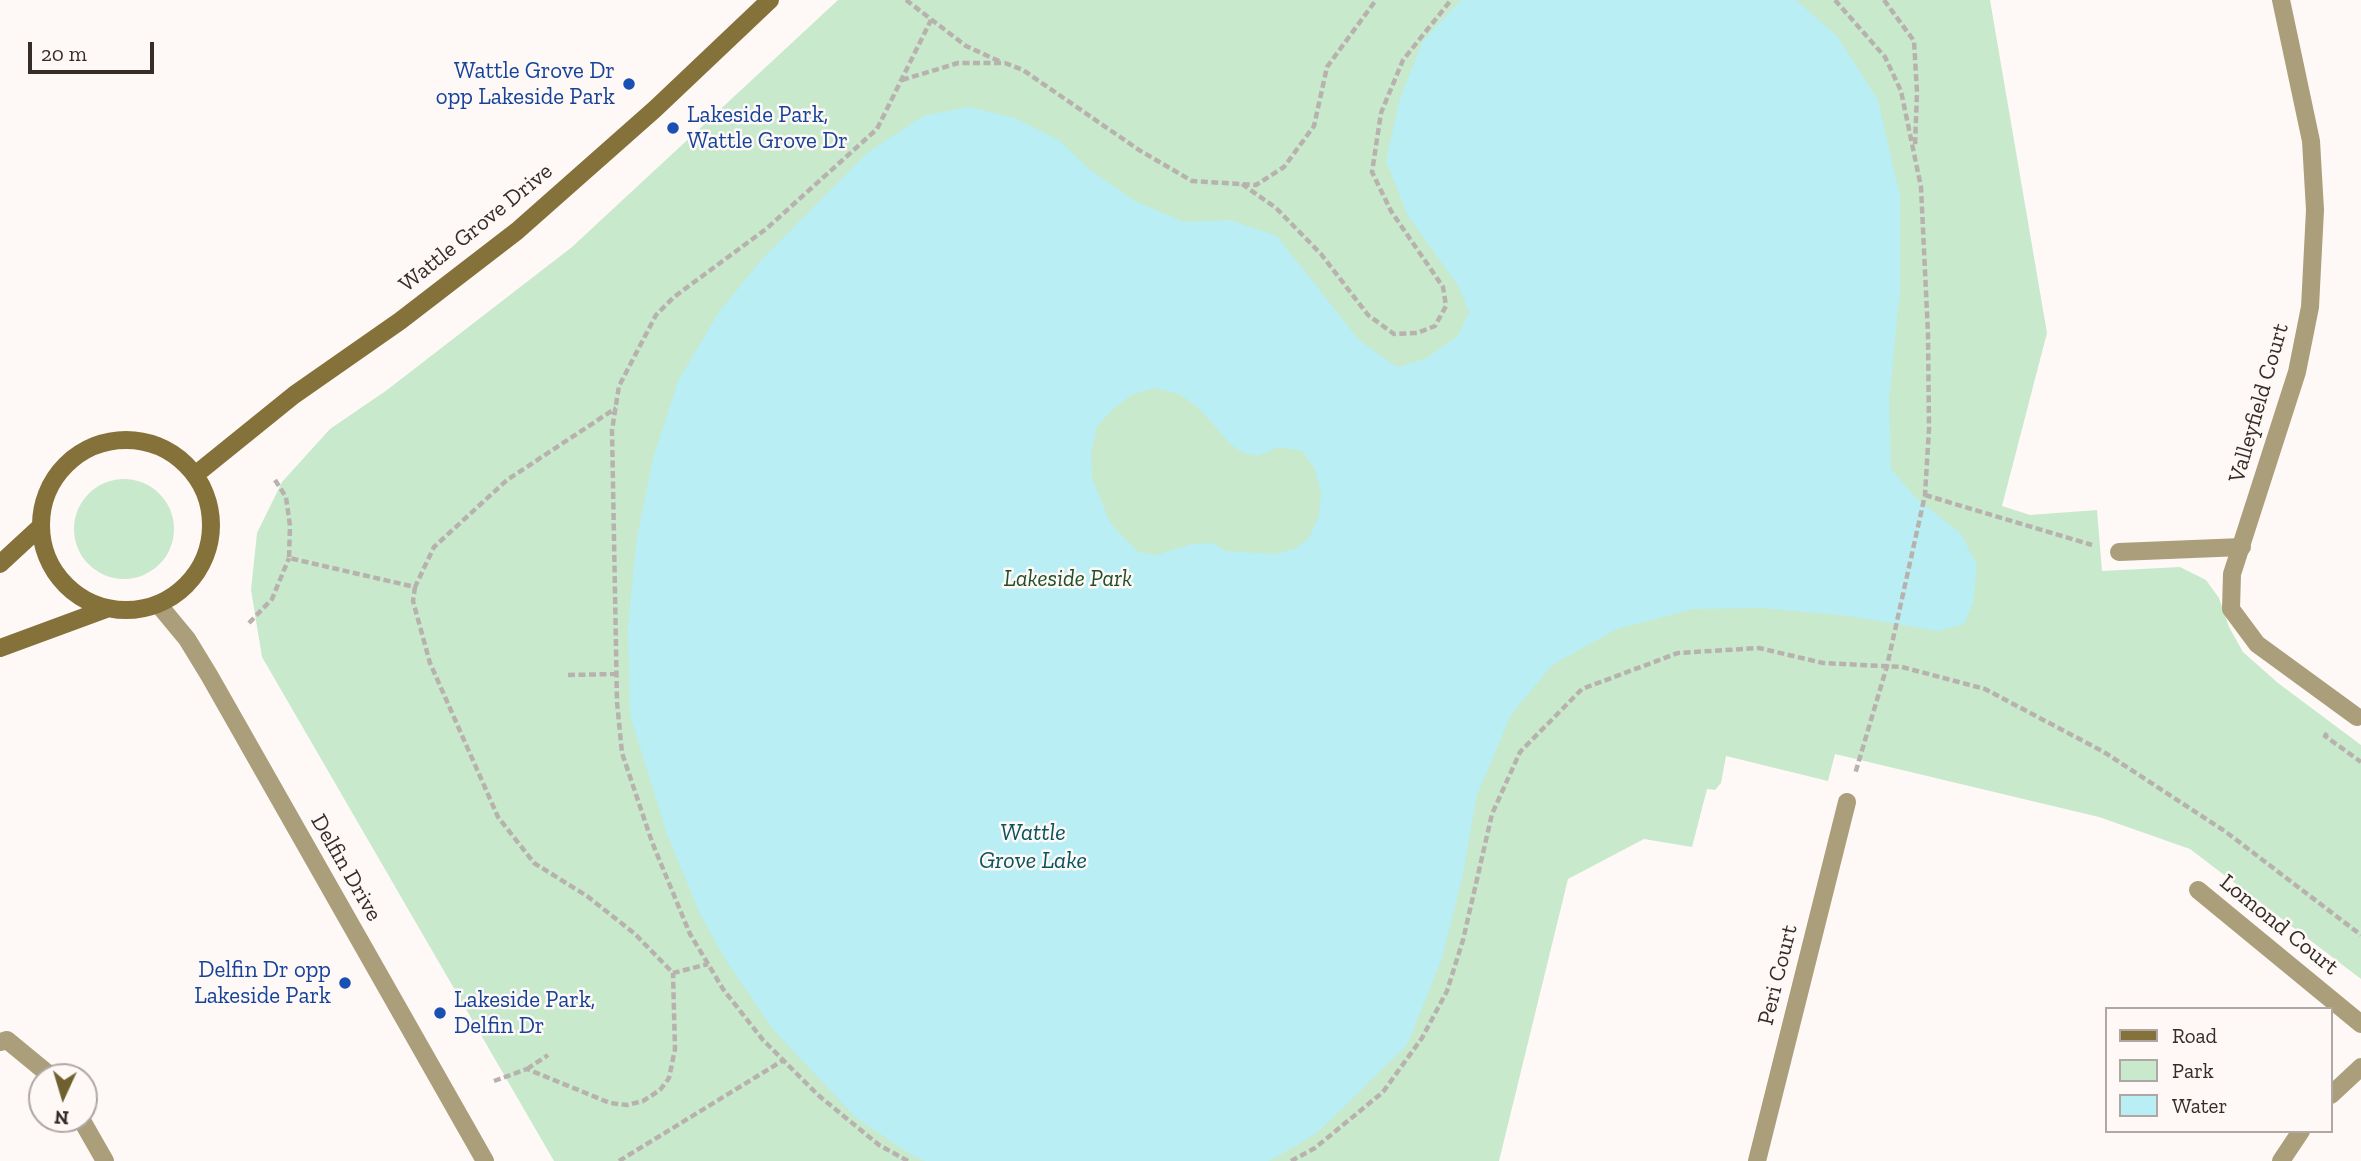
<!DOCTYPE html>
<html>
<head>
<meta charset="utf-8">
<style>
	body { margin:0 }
	#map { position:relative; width:2361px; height:1161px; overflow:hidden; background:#fef9f7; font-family:"Zilla Slab",serif }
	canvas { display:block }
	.legend { position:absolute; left:2105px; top:1007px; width:228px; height:126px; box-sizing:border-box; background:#fef9f7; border:2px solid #aea7a4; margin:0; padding:9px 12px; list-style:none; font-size:21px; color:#362d28 }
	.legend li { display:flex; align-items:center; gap:14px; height:35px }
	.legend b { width:35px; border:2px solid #aea7a4 }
	.north { position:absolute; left:28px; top:1063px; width:70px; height:70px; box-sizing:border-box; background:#fef9f7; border:2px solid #aea7a4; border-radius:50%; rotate:184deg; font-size:19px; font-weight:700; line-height:28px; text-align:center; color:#362d28 }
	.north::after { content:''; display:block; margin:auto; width:24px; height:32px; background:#6f612e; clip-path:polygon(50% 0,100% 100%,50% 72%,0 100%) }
	.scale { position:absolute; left:28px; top:42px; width:126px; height:32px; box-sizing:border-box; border:4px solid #362d28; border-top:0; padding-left:9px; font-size:21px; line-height:24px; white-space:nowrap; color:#362d28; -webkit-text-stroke:5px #fef9f7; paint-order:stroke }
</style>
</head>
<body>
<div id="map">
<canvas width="2361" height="1161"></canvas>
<ul class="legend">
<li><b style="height:9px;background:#85723a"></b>Road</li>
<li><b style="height:19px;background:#c8e9cb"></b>Park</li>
<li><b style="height:19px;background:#b9eef5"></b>Water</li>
</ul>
<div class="north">N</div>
<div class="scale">20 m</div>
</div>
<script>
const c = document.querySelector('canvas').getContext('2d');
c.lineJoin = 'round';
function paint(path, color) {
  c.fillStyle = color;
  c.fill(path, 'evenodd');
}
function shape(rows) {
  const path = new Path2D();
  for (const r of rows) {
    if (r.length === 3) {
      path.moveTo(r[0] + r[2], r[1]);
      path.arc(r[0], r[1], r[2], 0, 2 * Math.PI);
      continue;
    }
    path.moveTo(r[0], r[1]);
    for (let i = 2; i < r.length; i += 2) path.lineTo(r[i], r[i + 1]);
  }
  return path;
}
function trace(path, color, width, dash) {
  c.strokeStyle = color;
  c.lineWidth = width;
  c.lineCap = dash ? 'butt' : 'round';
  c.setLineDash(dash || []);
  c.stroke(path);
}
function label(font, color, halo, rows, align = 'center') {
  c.font = font + ' "Zilla Slab",serif';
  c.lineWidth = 5;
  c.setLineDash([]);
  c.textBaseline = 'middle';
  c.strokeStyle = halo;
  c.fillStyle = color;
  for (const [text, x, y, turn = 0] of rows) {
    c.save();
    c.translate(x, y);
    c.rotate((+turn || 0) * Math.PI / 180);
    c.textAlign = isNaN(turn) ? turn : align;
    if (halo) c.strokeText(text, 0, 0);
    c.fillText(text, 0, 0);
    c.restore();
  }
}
const green = shape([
	[838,0,1990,0,2047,333,2002,506,2030,515,2097,510,2102,571,2180,567,2206,580,2219,598,2229,627,2243,652,2278,683,2361,745,2361,979,2190,849,2099,817,1835,754,1828,781,1726,756,1721,783,1715,790,1707,789,1692,847,1644,839,1568,879,1499,1161,554,1161,262,657,251,590,257,533,282,482,330,429,387,390,572,247],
	[124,529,50]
]);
const water = shape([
	[1461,0,1796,0,1837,36,1878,100,1900,196,1900,290,1889,400,1891,469,1916,498,1961,534,1977,565,1973,603,1964,624,1938,631,1849,616,1762,608,1693,609,1617,629,1552,665,1511,715,1477,795,1462,879,1442,958,1407,1045,1317,1133,1269,1161,925,1161,913,1156,855,1117,772,1028,727,962,700,914,667,834,630,715,628,625,637,537,653,458,679,379,719,312,762,259,868,152,923,116,968,107,1015,118,1060,141,1089,169,1135,201,1184,222,1230,220,1277,236,1359,340,1397,367,1425,359,1458,336,1469,312,1459,287,1408,216,1386,161,1400,98,1423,41],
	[1155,388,1179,394,1199,408,1231,445,1244,453,1258,456,1279,447,1302,451,1315,469,1321,493,1319,515,1309,538,1295,549,1274,554,1225,551,1213,543,1192,544,1156,555,1138,552,1123,537,1110,522,1092,478,1091,453,1097,426,1114,408,1133,394]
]);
const path = shape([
	[906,0,966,46,1001,62],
	[1835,0,1885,57,1901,91,1921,187,1928,334,1929,429,1925,495,1887,666,1855,774],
	[1884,0,1914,41,1917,92,1915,146],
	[902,80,958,63,1005,63,1023,70,1139,150,1192,181,1256,185,1284,167,1314,126,1327,67,1376,0],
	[1242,184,1276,208,1321,254,1368,315,1394,334,1417,333,1435,326,1446,306,1443,287,1391,211,1372,172,1381,113,1403,60,1451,0],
	[275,480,286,497,290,526,289,558,415,587,434,547,507,480,616,408],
	[1925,495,2092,545],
	[415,587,413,601,430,663,498,817,534,863,587,896,635,934,673,973,708,964],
	[249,623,272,599,289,558],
	[568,675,616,674],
	[2327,733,2325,736,2361,762],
	[527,1069,548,1055],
	[494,1081,527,1069,610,1103,627,1105,643,1101,660,1090,669,1078,675,1049,673,973],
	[619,1161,782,1061],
	[908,1161,879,1145,818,1095,763,1040,723,989,690,934,652,842,622,753,617,702,612,430,619,386,656,315,674,297,766,229,877,129,931,20],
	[1291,1161,1315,1148,1383,1092,1422,1038,1447,991,1463,940,1492,814,1520,752,1582,689,1678,653,1759,648,1823,663,1902,667,1985,689,2104,752,2226,832,2361,935]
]);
const lane = shape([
	[2119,552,2242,547]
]);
const street = shape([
	[2281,0,2311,141,2315,210,2310,307,2297,372,2232,574,2231,609,2257,644,2357,717],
	[158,604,187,639,209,675,485,1161],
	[2198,890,2361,1024],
	[0,1042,7,1040,52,1077],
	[2331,1095,2361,1067],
	[81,1119,105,1161],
	[1757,1161,1847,802],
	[2281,1161,2301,1131]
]);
const secondary = shape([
	[126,525,85],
	[195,475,294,395,400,321,517,231,655,109,770,0],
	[0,564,40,527],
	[0,648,106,609]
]);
const markers = [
	[629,84,7,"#1a4fb4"],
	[673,128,7,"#1a4fb4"],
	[345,983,7,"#1a4fb4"],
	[440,1013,7,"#1a4fb4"]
];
const transitNames = [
	["Wattle Grove Dr",615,71],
	["opp Lakeside Park",615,97],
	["Lakeside Park,",687,115,"left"],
	["Wattle Grove Dr",687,141,"left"],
	["Delfin Dr opp",331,970],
	["Lakeside Park",331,996],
	["Lakeside Park,",454,1000,"left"],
	["Delfin Dr",454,1026,"left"]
];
const streetNames = [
	["Wattle Grove Drive",476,228,-39],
	["Valleyfield Court",2259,403,-74],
	["Delfin Drive",346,868,60],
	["Lomond Court",2279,925,39],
	["Peri Court",1778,975,-76]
];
const parkNames = [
	["Lakeside Park",1068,579]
];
const waterNames = [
	["Wattle",1033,833],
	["Grove Lake",1033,861]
];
paint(green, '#c8e9cb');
paint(water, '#b9eef5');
trace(path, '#b8b2af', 4.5, [7, 3.5]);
trace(lane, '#ab9e7a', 18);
trace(street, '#ab9e7a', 18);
trace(secondary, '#85723a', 18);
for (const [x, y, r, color] of markers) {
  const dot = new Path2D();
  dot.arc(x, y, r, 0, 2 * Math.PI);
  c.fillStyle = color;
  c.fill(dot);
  trace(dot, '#fef9f7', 2.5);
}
label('23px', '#164399', '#fef9f7', transitNames, 'right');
label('23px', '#362d28', '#fef9f7', streetNames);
label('italic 23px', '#205029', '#fef9f7', parkNames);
label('italic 24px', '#07545d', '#fef9f7', waterNames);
</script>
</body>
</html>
